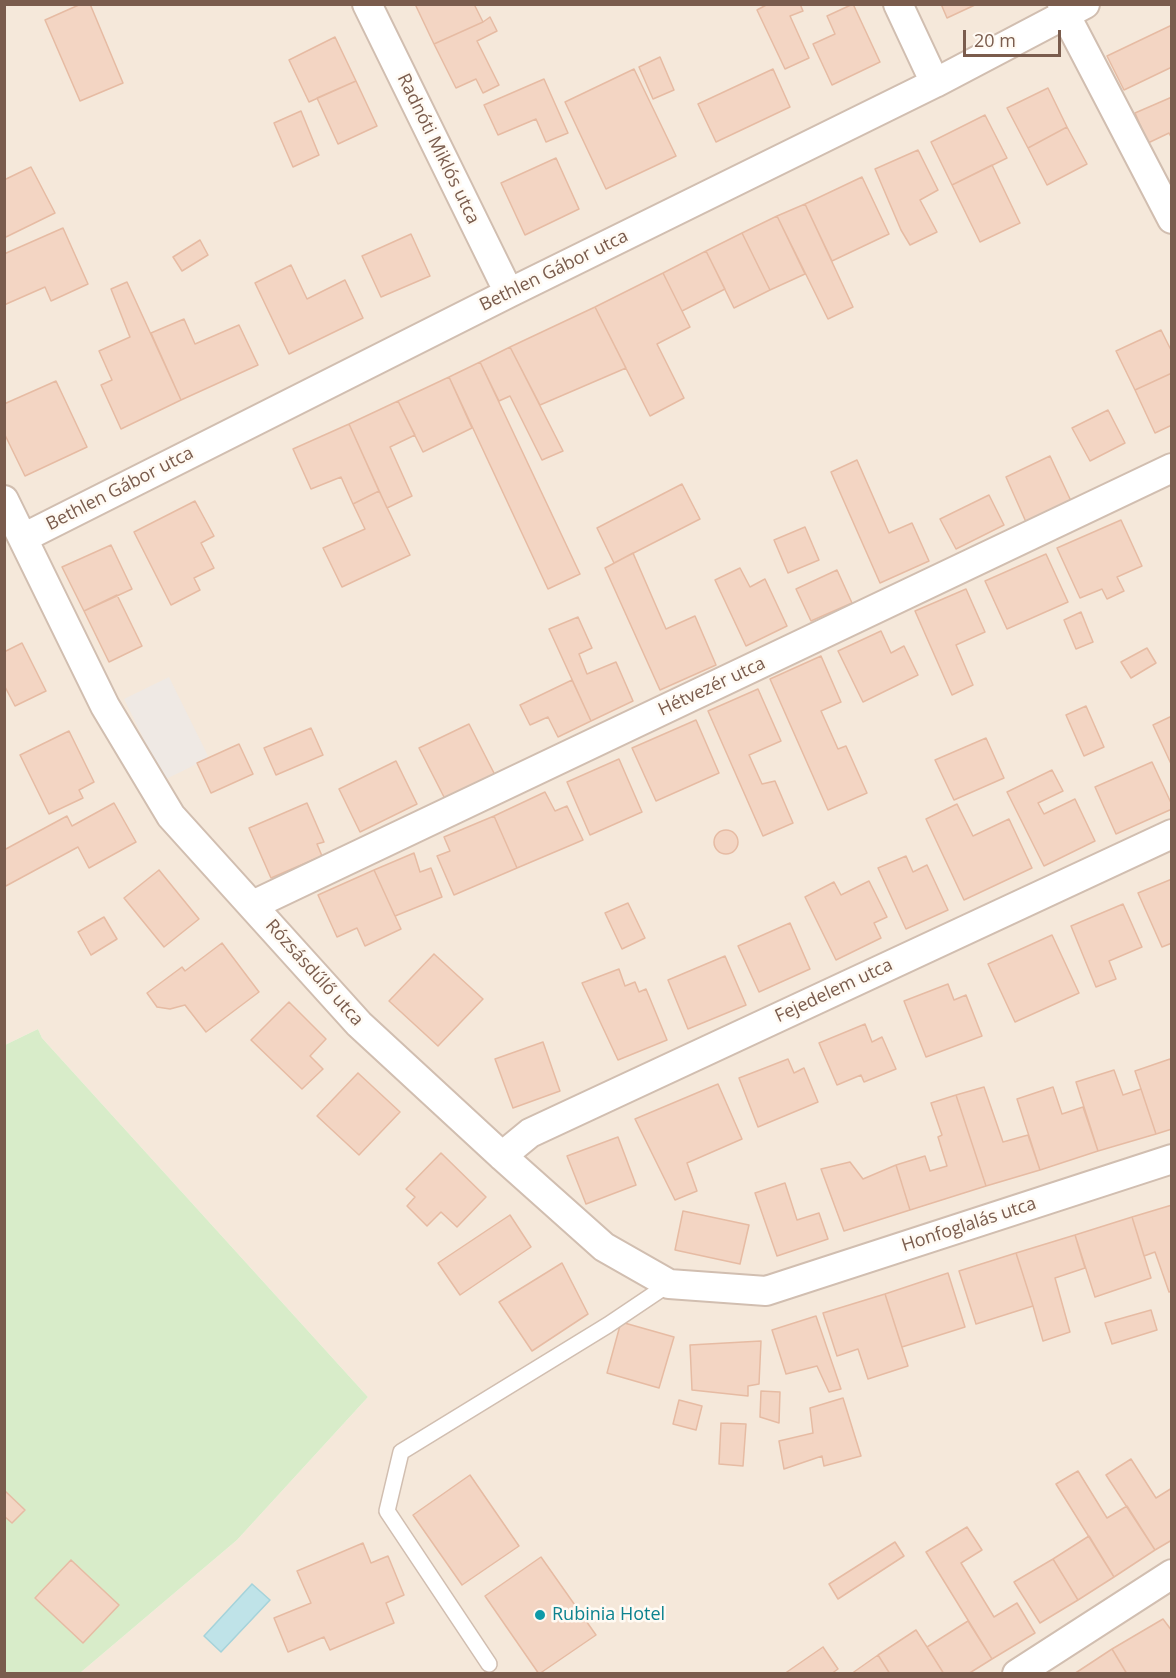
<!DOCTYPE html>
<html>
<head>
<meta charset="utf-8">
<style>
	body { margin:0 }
	#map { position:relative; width:1176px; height:1678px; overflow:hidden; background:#fdf6ec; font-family:"Open Sans",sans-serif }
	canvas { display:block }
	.frame { position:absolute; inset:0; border:6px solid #7a5c4d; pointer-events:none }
	.scale { position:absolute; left:963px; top:30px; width:98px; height:27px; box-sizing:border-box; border:3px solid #7a5c4d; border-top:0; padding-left:8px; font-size:18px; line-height:21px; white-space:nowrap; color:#7a5c4d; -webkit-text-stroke:4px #fffaf3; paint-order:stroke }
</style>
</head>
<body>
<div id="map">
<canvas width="1176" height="1678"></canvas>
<div class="frame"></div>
<div class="scale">20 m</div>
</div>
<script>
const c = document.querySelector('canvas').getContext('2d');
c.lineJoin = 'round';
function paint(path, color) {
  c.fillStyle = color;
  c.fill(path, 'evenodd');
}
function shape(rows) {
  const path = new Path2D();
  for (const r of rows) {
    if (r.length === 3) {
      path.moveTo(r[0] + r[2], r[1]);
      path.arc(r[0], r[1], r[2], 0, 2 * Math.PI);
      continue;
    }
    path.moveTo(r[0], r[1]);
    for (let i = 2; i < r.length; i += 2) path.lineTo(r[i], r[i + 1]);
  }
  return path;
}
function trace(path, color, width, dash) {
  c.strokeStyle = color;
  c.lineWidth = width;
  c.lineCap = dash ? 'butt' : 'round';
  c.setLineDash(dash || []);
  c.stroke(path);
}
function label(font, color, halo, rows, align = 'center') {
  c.font = font + ' "Open Sans",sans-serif';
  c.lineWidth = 5;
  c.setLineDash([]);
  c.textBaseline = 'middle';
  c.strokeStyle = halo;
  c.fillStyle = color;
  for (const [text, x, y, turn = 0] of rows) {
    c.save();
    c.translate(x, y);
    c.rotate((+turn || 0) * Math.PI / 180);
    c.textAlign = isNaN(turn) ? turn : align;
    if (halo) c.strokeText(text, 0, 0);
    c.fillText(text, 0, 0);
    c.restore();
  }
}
const residential = shape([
	[5,5,1171,5,1171,1673,80,1673,237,1540,368,1397,42,1038,38,1029,5,1045]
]);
const industrial = shape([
	[169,677,209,758,164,780,124,699]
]);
const green = shape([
	[38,1029,42,1038,368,1397,237,1540,80,1673,5,1674,5,1045]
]);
const water = shape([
	[252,1584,270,1600,221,1652,204,1636,252,1584]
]);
const building = shape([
	[81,4,90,4,123,83,80,101,45,20,81,4],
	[415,4,474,4,483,22,434,44,415,4],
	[768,4,800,4,803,11,790,16,809,58,785,69,757,10,768,4],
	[853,4,880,62,832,85,813,44,835,34,827,16,853,4],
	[941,4,977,4,947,18,941,4],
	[490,17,497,31,477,41,499,85,483,93,476,79,456,88,434,44,483,22,490,17],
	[1172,25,1172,67,1124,90,1107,56,1172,25],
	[335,37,356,81,309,102,289,60,335,37],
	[660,57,674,90,653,99,639,67,660,57],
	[634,69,676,156,606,189,565,102,634,69],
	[773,69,790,107,716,142,698,104,773,69],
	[544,79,568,133,546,142,536,119,498,135,484,105,544,79],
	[356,81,377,126,338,144,317,98,356,81],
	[1048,88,1067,127,1028,148,1007,108,1048,88],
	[1172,97,1172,139,1169,133,1148,143,1135,113,1172,97],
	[301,111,319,155,293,167,274,123,301,111],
	[985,115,1007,158,952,185,931,142,985,115],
	[1067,127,1087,164,1047,185,1028,148,1067,127],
	[918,150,938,190,920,200,937,232,910,245,901,230,875,169,918,150],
	[556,158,579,209,525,235,501,183,556,158],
	[992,165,1020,223,980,242,952,185,992,165],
	[31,167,55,213,6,237,4,233,4,180,31,167],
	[862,177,889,234,832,261,805,204,862,177],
	[805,204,853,307,828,319,777,216,805,204],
	[777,216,805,274,770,290,742,233,777,216],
	[63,228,88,284,51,301,45,287,4,305,4,254,63,228],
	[742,233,770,290,734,308,706,251,742,233],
	[411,234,430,276,381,297,362,256,411,234],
	[200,240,208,255,182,271,173,257,200,240],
	[706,251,725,289,682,311,663,273,706,251],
	[291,265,307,299,345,280,363,318,289,354,255,283,291,265],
	[663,273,690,327,657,344,684,398,650,416,595,307,663,273],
	[127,282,181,400,121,429,101,385,112,380,99,351,130,337,111,289,127,282],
	[595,307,626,368,540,405,510,347,595,307],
	[184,319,195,344,239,325,258,365,181,400,151,333,184,319],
	[1161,330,1172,352,1172,373,1135,390,1116,351,1161,330],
	[510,347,563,451,542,460,510,396,499,401,480,362,510,347],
	[480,362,580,574,548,589,449,377,480,362],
	[1172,373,1172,425,1155,433,1135,390,1172,373],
	[449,377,472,428,423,452,398,401,449,377],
	[56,381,87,447,25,476,4,433,4,404,56,381],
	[398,401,415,435,390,447,412,496,387,508,349,424,398,401],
	[1108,410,1125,443,1090,461,1072,428,1108,410],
	[349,424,379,491,353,504,341,477,311,489,293,449,349,424],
	[1050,456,1071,501,1026,522,1006,477,1050,456],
	[857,460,889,533,912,523,929,561,880,583,831,472,857,460],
	[682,484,700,519,614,563,597,528,682,484],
	[379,491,410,555,342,587,323,548,365,529,353,504,379,491],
	[989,495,1004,525,956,549,940,519,989,495],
	[195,501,214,536,201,543,214,568,194,578,200,590,171,605,134,532,195,501],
	[1121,520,1142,566,1117,577,1124,591,1107,599,1102,589,1080,598,1057,548,1121,520],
	[805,527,819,560,788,573,774,540,805,527],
	[111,545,132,589,84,611,62,567,111,545],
	[633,553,666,629,695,616,716,665,660,690,605,568,633,553],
	[1046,554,1068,602,1007,629,985,581,1046,554],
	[740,568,750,587,765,579,787,626,746,646,715,580,740,568],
	[837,570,852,603,811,621,796,589,837,570],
	[966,589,985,632,956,645,973,685,952,695,915,611,966,589],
	[117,595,142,646,109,662,84,611,117,595],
	[1081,612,1093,642,1076,649,1064,620,1081,612],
	[578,617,592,648,579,654,587,674,616,662,633,701,591,721,549,629,578,617],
	[881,631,891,653,904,646,918,675,863,702,838,651,881,631],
	[22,643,46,691,15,706,4,685,4,652,22,643],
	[1147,648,1156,663,1131,678,1121,662,1147,648],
	[821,656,841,702,821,711,838,749,846,746,867,793,828,810,770,679,821,656],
	[572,680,591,721,558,737,548,717,530,725,520,705,572,680],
	[758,689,781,741,749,755,762,784,775,781,793,823,763,836,708,711,758,689],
	[1086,706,1104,747,1084,756,1066,715,1086,706],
	[1172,716,1172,766,1153,725,1172,716],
	[696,720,719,773,656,801,632,748,696,720],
	[469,724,495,775,445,799,419,748,469,724],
	[311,728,323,755,276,775,264,748,311,728],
	[69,731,94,782,79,790,83,798,49,814,20,755,69,731],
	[986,738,1004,778,954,800,935,760,986,738],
	[239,744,253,774,211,793,197,763,239,744],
	[619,759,642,812,590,835,567,782,619,759],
	[396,761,417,804,360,832,339,789,396,761],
	[1152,762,1172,805,1172,809,1116,834,1095,787,1152,762],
	[1052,770,1063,791,1038,803,1044,814,1075,799,1095,841,1044,866,1007,792,1052,770],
	[545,792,555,811,567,806,583,840,517,868,494,816,545,792],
	[114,803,136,842,89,868,78,847,4,887,4,850,67,816,72,826,114,803],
	[307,803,324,842,317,844,322,856,271,878,249,828,307,803],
	[957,804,973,836,1009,819,1032,868,964,900,926,819,957,804],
	[494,816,517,868,454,895,437,856,450,851,444,837,494,816],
	[726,842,12],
	[414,853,420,872,431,868,442,897,395,916,374,870,414,853],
	[906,856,913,872,927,865,948,910,906,929,878,868,906,856],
	[159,870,199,919,164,947,124,898,159,870],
	[374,870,401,929,365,946,357,928,337,937,318,895,374,870],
	[1172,879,1172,943,1162,947,1138,893,1172,879],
	[869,881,887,917,874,923,881,938,836,960,805,897,834,882,841,895,869,881],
	[628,903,645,938,622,949,605,913,628,903],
	[1123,904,1142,947,1109,961,1116,979,1096,987,1071,926,1123,904],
	[104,917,117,939,91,955,78,932,104,917],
	[790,923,810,969,759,992,738,946,790,923],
	[1052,935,1079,993,1015,1022,988,964,1052,935],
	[222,943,259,992,206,1032,185,1005,170,1009,157,1007,147,993,182,967,185,971,222,943],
	[434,954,483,999,438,1046,389,1001,434,954],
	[725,956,746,1005,688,1029,668,980,725,956],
	[619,969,625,986,635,982,639,992,646,989,667,1040,618,1060,582,983,619,969],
	[948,984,954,1000,966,995,982,1036,926,1057,904,1001,948,984],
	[289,1002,326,1039,310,1056,323,1069,302,1089,251,1040,289,1002],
	[865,1024,872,1042,882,1037,896,1069,864,1082,861,1075,837,1085,819,1043,865,1024],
	[543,1042,560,1091,513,1108,495,1059,543,1042],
	[788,1059,794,1073,804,1068,818,1102,758,1127,739,1078,788,1059],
	[1170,1059,1172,1064,1172,1129,1156,1134,1135,1071,1170,1059],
	[1114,1070,1123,1095,1141,1089,1156,1134,1098,1151,1076,1082,1114,1070],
	[358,1073,400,1112,359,1155,317,1116,358,1073],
	[718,1084,742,1139,687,1163,697,1191,675,1200,635,1119,718,1084],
	[984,1087,1003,1142,1028,1135,1040,1170,986,1186,956,1095,984,1087],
	[1053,1087,1062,1114,1083,1107,1098,1151,1040,1170,1017,1099,1053,1087],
	[956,1095,986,1186,910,1210,896,1165,925,1156,930,1171,947,1166,938,1137,942,1135,931,1103,956,1095],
	[618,1137,636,1185,586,1204,567,1156,618,1137],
	[441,1153,486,1197,457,1227,441,1212,427,1226,407,1206,415,1197,406,1189,441,1153],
	[850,1162,863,1179,896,1165,910,1210,844,1231,821,1169,850,1162],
	[785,1183,797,1220,819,1213,828,1239,777,1256,755,1193,785,1183],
	[1172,1205,1172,1291,1169,1292,1155,1252,1144,1256,1132,1217,1172,1205],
	[683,1211,749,1225,740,1264,675,1250,683,1211],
	[510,1215,531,1247,460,1295,438,1263,510,1215],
	[1132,1217,1151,1278,1095,1297,1075,1235,1132,1217],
	[1075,1235,1085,1268,1055,1278,1070,1332,1043,1341,1033,1306,1016,1253,1075,1235],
	[1016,1253,1033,1306,976,1324,959,1271,1016,1253],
	[562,1263,588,1314,532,1351,499,1302,562,1263],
	[948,1273,965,1327,902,1347,885,1294,948,1273],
	[885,1294,908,1366,868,1379,858,1349,837,1356,823,1313,885,1294],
	[1151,1310,1157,1330,1112,1344,1105,1323,1151,1310],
	[816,1316,841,1389,829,1392,817,1366,786,1374,772,1330,816,1316],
	[621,1322,674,1337,659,1388,607,1373,621,1322],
	[761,1341,759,1384,748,1386,748,1396,692,1390,690,1345,761,1341],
	[761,1391,780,1392,779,1423,760,1417,761,1391],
	[843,1398,861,1456,824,1466,822,1456,784,1469,779,1441,813,1433,810,1408,843,1398],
	[679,1400,702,1406,696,1430,673,1424,679,1400],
	[721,1423,746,1424,743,1466,719,1464,721,1423],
	[1131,1459,1156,1498,1172,1488,1172,1540,1155,1550,1106,1475,1131,1459],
	[1078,1471,1107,1518,1127,1506,1155,1550,1114,1577,1056,1484,1078,1471],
	[470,1475,519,1546,462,1585,413,1515,470,1475],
	[4,1490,25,1510,12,1523,4,1516,4,1490],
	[967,1527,982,1550,961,1563,994,1617,1017,1603,1035,1633,992,1659,926,1552,967,1527],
	[1089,1536,1114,1577,1078,1600,1053,1559,1089,1536],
	[895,1542,904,1556,838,1599,829,1584,895,1542],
	[363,1543,371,1563,388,1556,404,1595,386,1603,394,1623,330,1650,324,1637,288,1652,274,1618,311,1603,297,1571,363,1543],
	[541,1557,596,1635,539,1674,485,1596,541,1557],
	[1053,1559,1078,1600,1040,1623,1014,1582,1053,1559],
	[71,1560,119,1605,83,1643,35,1598,71,1560],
	[1163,1619,1172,1631,1172,1674,1127,1674,1112,1649,1163,1619],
	[968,1621,992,1659,968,1674,944,1674,927,1647,968,1621],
	[916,1630,927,1647,944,1674,890,1674,878,1655,916,1630],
	[823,1647,838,1669,831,1674,784,1674,823,1647],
	[1112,1649,1127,1674,1074,1674,1112,1649],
	[878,1655,890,1674,851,1674,878,1655]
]);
const service = shape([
	[489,1664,387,1511,401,1452,608,1325,669,1284]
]);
const minor = shape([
	[367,4,509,293],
	[898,4,935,83],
	[1062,4,1065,14,1172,219],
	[4,500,105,706,171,816,359,1024,502,1156,604,1247,669,1284,766,1291,1172,1159],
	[23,538,509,293,935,83,1085,4],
	[253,905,1172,468],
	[502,1156,530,1133,1172,834],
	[1017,1674,1172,1574]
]);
const markers = [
	[540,1615,6,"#0f9aa8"]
];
const streetNames = [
	["Radnóti Miklós utca",438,149,64],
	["Bethlen Gábor utca",554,271,-26],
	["Bethlen Gábor utca",120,489,-27],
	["Hétvezér utca",712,687,-25],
	["Rózsásdűlő utca",314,973,48],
	["Fejedelem utca",834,991,-25],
	["Honfoglalás utca",969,1225,-18]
];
const cultureNames = [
	["Rubinia Hotel",552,1615]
];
paint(residential, '#f5e8da');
paint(industrial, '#efe9e4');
paint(green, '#d8ecc9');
paint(water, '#bfe3e8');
trace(water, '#a5d3da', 1.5);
paint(building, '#f3d5c3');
trace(building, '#e6bba3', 1.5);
trace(service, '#d1beb0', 18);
trace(minor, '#d1beb0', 32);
trace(service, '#fff', 15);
trace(minor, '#fff', 28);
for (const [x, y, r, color] of markers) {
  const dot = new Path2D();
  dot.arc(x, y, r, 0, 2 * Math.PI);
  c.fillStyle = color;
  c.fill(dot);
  trace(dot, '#fffaf3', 2);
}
label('18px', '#7a5c4d', '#fffaf3', streetNames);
label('18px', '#0d838f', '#fffaf3', cultureNames, 'left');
</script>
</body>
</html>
